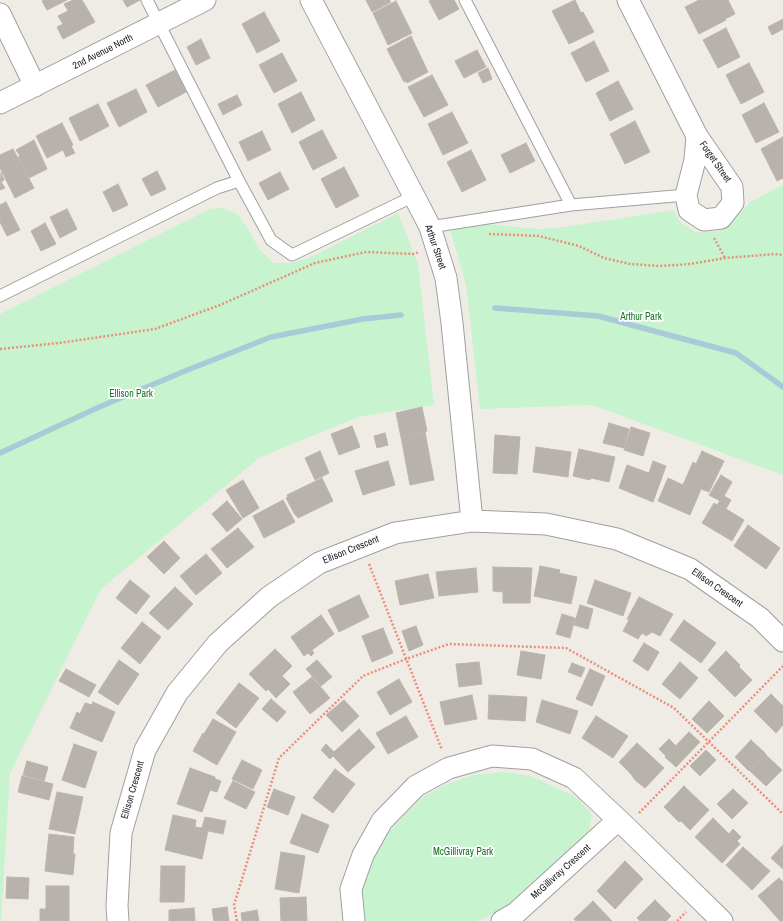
<!DOCTYPE html>
<html>
<head>
<meta charset="utf-8">
<style>
	body { margin:0 }
	canvas { display:block; background:#efece6 }
</style>
</head>
<body>
<canvas width="783" height="921"></canvas>
<script>
const c = document.querySelector('canvas').getContext('2d');
c.lineJoin = 'round';
function paint(path, color) {
  c.fillStyle = color;
  c.fill(path, 'evenodd');
}
function shape(rows) {
  const path = new Path2D();
  for (const r of rows) {
    path.moveTo(r[0], r[1]);
    for (let i = 2; i < r.length; i += 2) path.lineTo(r[i], r[i + 1]);
  }
  return path;
}
function trace(path, color, width, dash) {
  c.strokeStyle = color;
  c.lineWidth = width;
  c.lineCap = dash ? 'butt' : 'round';
  c.setLineDash(dash || []);
  c.stroke(path);
}
function label(font, color, halo, rows, align = 'center') {
  c.font = font + ' "Archivo Narrow",sans-serif';
  c.lineWidth = 3.5;
  c.setLineDash([]);
  c.textBaseline = 'middle';
  c.strokeStyle = halo;
  c.fillStyle = color;
  for (const [text, x, y, turn = 0] of rows) {
    c.save();
    c.translate(x, y);
    c.rotate((+turn || 0) * Math.PI / 180);
    c.textAlign = isNaN(turn) ? turn : align;
    if (halo) c.strokeText(text, 0, 0);
    c.fillText(text, 0, 0);
    c.restore();
  }
}
const park = shape([
	[783,185,783,476,780,474,592,405,480,409,466,285,450,229,487,224,539,229,564,227,673,210,681,223,695,232,719,231,736,219,750,202],
	[223,208,237,214,249,230,259,249,274,263,290,263,309,258,398,213,418,264,434,405,358,417,259,458,101,589,10,773,1,921,0,921,0,314,210,209],
	[502,772,531,776,578,798,592,815,588,835,511,903,487,917,476,921,364,921,360,901,364,875,387,834,421,798,445,785,473,775]
]);
const stream = shape([
	[495,308,598,316,736,353,783,387],
	[0,453,97,408,185,371,271,337,363,319,401,315]
]);
const building = shape([
	[44,0,67,0,47,10,42,1,44,0],
	[73,0,82,0,95,22,63,39,57,27,63,24,58,16,68,11,64,4,73,0],
	[123,0,140,0,127,7,123,0],
	[366,0,389,0,391,2,372,12,366,0],
	[431,0,454,0,459,9,439,20,429,1,431,0],
	[575,0,581,13,583,12,594,32,569,44,552,11,575,0],
	[699,0,728,0,735,14,725,19,726,20,699,34,685,7,699,0],
	[396,1,412,33,388,45,373,13,396,1],
	[264,12,280,41,257,53,242,24,264,12],
	[783,19,783,29,772,35,768,27,783,19],
	[726,28,740,57,718,68,703,40,726,28],
	[411,36,428,72,407,83,406,81,404,82,387,49,411,36],
	[201,39,210,58,196,65,187,47,201,39],
	[594,41,609,71,586,82,571,53,594,41],
	[477,50,486,67,464,78,455,61,477,50],
	[282,53,297,81,274,93,259,65,282,53],
	[749,63,764,92,741,104,726,75,749,63],
	[488,68,492,79,483,83,478,73,488,68],
	[175,70,186,92,158,107,146,85,175,70],
	[432,75,448,105,424,117,408,87,432,75],
	[618,81,633,109,610,121,596,93,618,81],
	[136,89,147,112,119,127,107,103,136,89],
	[301,92,315,120,292,133,278,104,301,92],
	[237,95,242,105,223,115,218,104,237,95],
	[764,103,779,132,756,143,742,115,764,103],
	[98,104,109,126,80,141,69,118,98,104],
	[452,112,468,143,443,155,428,124,452,112],
	[635,121,650,152,625,164,610,134,635,121],
	[62,123,73,145,71,146,75,153,66,157,63,150,47,158,36,136,62,123],
	[322,130,337,158,313,170,299,142,322,130],
	[262,131,271,150,248,161,239,142,262,131],
	[783,137,783,178,777,181,761,149,783,137],
	[34,140,47,169,29,178,18,157,20,156,16,150,34,140],
	[526,143,535,161,510,173,501,155,526,143],
	[13,149,34,188,15,198,0,168,0,155,13,149],
	[471,150,486,180,462,192,447,162,471,150],
	[344,167,359,196,336,208,321,179,344,167],
	[157,171,166,189,151,196,142,179,157,171],
	[280,172,289,189,268,200,259,183,280,172],
	[1,173,4,180,1,182,5,188,0,190,1,173],
	[118,184,128,205,113,212,103,192,118,184],
	[6,202,20,230,7,236,0,222,0,205,6,202],
	[67,209,77,229,60,238,50,217,67,209],
	[45,223,56,244,41,251,31,231,45,223],
	[422,407,427,431,401,437,396,413,422,407],
	[609,423,629,429,624,448,603,443,609,423],
	[352,426,360,447,339,455,331,434,352,426],
	[631,427,650,433,643,456,624,450,631,427],
	[425,432,434,480,410,485,401,437,425,432],
	[385,433,388,445,377,448,374,436,385,433],
	[495,435,520,437,517,474,493,473,495,435],
	[536,447,571,452,568,477,533,472,536,447],
	[579,449,615,457,609,482,591,478,590,480,573,476,579,449],
	[320,451,329,473,315,480,305,458,320,451],
	[702,451,724,461,709,492,701,489,690,515,658,501,668,478,683,485,693,462,696,464,702,451],
	[388,461,395,485,363,495,355,471,388,461],
	[653,461,666,466,653,502,619,488,627,465,649,473,653,461],
	[721,475,732,482,724,496,731,500,726,509,744,520,732,541,702,523,714,503,717,505,720,501,709,495,721,475],
	[322,478,333,501,298,518,296,515,295,515,286,498,288,497,287,495,322,478],
	[243,480,259,508,243,518,226,490,243,480],
	[283,500,295,522,264,538,253,516,283,500],
	[227,501,242,519,227,532,212,514,227,501],
	[748,525,780,548,766,569,734,546,748,525],
	[238,528,254,547,227,568,211,549,238,528],
	[164,541,180,558,164,574,147,557,164,541],
	[206,554,222,573,196,595,180,576,206,554],
	[540,566,560,570,559,573,577,577,571,604,534,596,540,566],
	[493,567,532,568,530,603,503,603,503,592,493,591,493,567],
	[476,568,478,592,439,596,436,572,476,568],
	[428,574,434,598,400,605,395,581,428,574],
	[130,580,150,596,136,614,116,598,130,580],
	[595,580,631,593,623,616,587,603,595,580],
	[175,587,193,604,168,630,149,613,175,587],
	[359,595,369,617,339,632,328,610,359,595],
	[639,597,673,614,660,636,652,632,646,636,642,633,638,639,623,631,629,620,627,619,639,597],
	[580,605,593,609,588,629,574,625,580,605],
	[562,614,575,618,570,638,556,634,562,614],
	[321,615,334,634,312,650,314,653,311,656,308,653,304,656,291,637,321,615],
	[684,620,716,643,701,663,670,640,684,620],
	[142,622,161,637,140,664,121,648,142,622],
	[416,626,423,645,409,651,402,631,416,626],
	[383,628,393,653,372,662,362,636,383,628],
	[644,643,659,652,648,671,633,661,644,643],
	[275,649,292,666,282,676,290,684,276,698,268,689,266,691,249,674,275,649],
	[521,651,545,655,541,679,517,675,521,651],
	[726,651,740,665,739,667,752,680,735,697,708,670,726,651],
	[119,660,139,674,118,705,98,692,119,660],
	[317,660,332,677,321,686,306,669,317,660],
	[479,662,482,684,459,687,456,664,479,662],
	[680,662,698,678,680,699,662,684,680,662],
	[572,663,585,668,581,677,568,672,572,663],
	[66,669,96,685,89,697,59,681,66,669],
	[590,669,605,676,592,706,576,699,590,669],
	[312,677,330,698,310,714,293,692,312,677],
	[399,679,412,702,390,715,377,692,399,679],
	[239,683,259,698,236,728,216,713,239,683],
	[771,694,783,706,783,725,776,733,754,711,771,694],
	[472,695,477,719,445,725,440,702,472,695],
	[489,695,527,697,525,721,488,719,489,695],
	[271,699,286,712,277,722,262,709,271,699],
	[344,700,359,716,342,732,326,715,344,700],
	[542,700,578,711,570,734,536,722,542,700],
	[709,701,724,716,707,733,692,719,709,701],
	[93,702,115,712,102,742,70,728,77,712,80,714,85,703,92,705,93,702],
	[406,716,418,737,388,754,376,733,406,716],
	[596,716,628,736,613,758,582,738,596,716],
	[213,719,236,732,217,765,193,751,203,733,204,734,213,719],
	[359,729,375,747,348,772,333,756,330,759,321,750,326,744,334,752,359,729],
	[689,732,700,742,676,767,665,757,689,732],
	[669,739,676,746,666,756,659,749,669,739],
	[751,740,766,754,749,771,735,757,751,740],
	[637,743,664,768,645,788,635,780,631,774,619,762,637,743],
	[74,744,97,752,85,788,62,780,74,744],
	[706,750,716,760,700,776,690,766,706,750],
	[766,755,782,770,766,786,750,771,766,755],
	[242,760,262,770,253,789,232,779,242,760],
	[27,761,48,767,44,781,23,775,27,761],
	[190,768,215,777,215,779,221,781,217,792,210,790,202,812,177,804,190,768],
	[335,769,355,784,333,813,313,798,335,769],
	[22,776,53,784,49,800,18,792,22,776],
	[233,781,255,792,246,809,224,798,233,781],
	[684,786,709,810,690,830,681,821,679,822,664,807,684,786],
	[274,789,295,797,288,815,267,807,274,789],
	[733,789,748,803,732,819,717,804,733,789],
	[57,792,83,797,75,834,49,829,57,792],
	[302,814,329,825,318,853,290,843,302,814],
	[173,815,196,820,195,827,202,828,205,817,226,821,223,834,208,831,202,859,165,850,173,815],
	[713,818,729,834,733,829,741,837,737,841,740,844,722,863,695,837,713,818],
	[49,834,74,837,73,854,75,854,73,875,45,871,49,834],
	[783,845,783,869,771,858,783,845],
	[743,847,770,871,752,890,726,865,743,847],
	[281,852,305,856,299,893,275,889,281,852],
	[625,861,643,879,615,909,597,891,625,861],
	[161,866,185,866,184,902,160,902,161,866],
	[7,877,29,878,28,899,6,898,7,877],
	[779,878,783,882,783,921,780,921,758,896,779,878],
	[46,886,69,886,69,921,40,921,40,909,46,909,46,886],
	[306,897,307,921,281,921,280,898,306,897],
	[655,900,671,916,666,921,640,921,637,918,655,900],
	[593,901,612,921,576,921,574,919,593,901],
	[227,907,229,921,214,921,212,909,227,907],
	[194,908,195,921,169,921,169,910,194,908],
	[257,910,259,921,242,921,241,913,257,910]
]);
const path = shape([
	[489,234,539,236,579,246,604,258,630,264,659,266,690,264,725,258,775,254,783,255],
	[714,238,725,258],
	[0,349,59,343,155,329,220,305,315,263,366,252,415,254,418,252],
	[369,564,442,750],
	[639,813,783,666],
	[237,921,234,905,279,758,363,676,406,659,449,644,566,648,674,708,783,814],
	[677,921,686,912]
]);
const service = shape([
	[147,0,239,181,271,240,292,255,414,196],
	[465,0,571,205],
	[430,227,571,205,686,195],
	[0,296,217,188,239,181]
]);
const minor = shape([
	[311,0,414,196,430,227,435,243,446,278,452,323,472,521],
	[628,0,697,136,732,187,733,203,721,218,704,220,689,210,686,195,695,160,697,136],
	[0,14,35,86],
	[0,103,205,0],
	[118,921,117,906,121,833,145,750,177,693,218,643,269,597,319,563,395,533,472,521,546,524,617,539,690,569,760,618,783,641],
	[354,921,351,889,363,855,382,821,416,786,449,768,492,756,532,759,574,778,626,827,722,921],
	[502,921,516,913,618,820]
]);
const streetNames = [
	["2nd Avenue North",103,52,-27],
	["Forget Street",715,162,55],
	["Arthur Street",435,247,71],
	["Ellison Crescent",351,550,-22],
	["Ellison Crescent",717,588,35],
	["Ellison Crescent",133,790,-74],
	["McGillivray Crescent",561,872,-42]
];
const parkNames = [
	["Arthur Park",641,317],
	["Ellison Park",131,394],
	["McGillivray Park",463,852]
];
paint(park, '#c7f4ce');
trace(stream, '#abcad8', 5.5);
paint(building, '#b8b2ac');
trace(building, '#bfb4aa', 1);
trace(service, '#a0a0a0', 13);
trace(minor, '#a0a0a0', 23);
trace(path, '#ec8e7a', 2.5, [2, 2]);
trace(service, '#fff', 11);
trace(minor, '#fff', 21);
label('10px', '#1f1f1f', '#fff', streetNames);
label('10px', '#177325', '#fff', parkNames);
</script>
</body>
</html>
